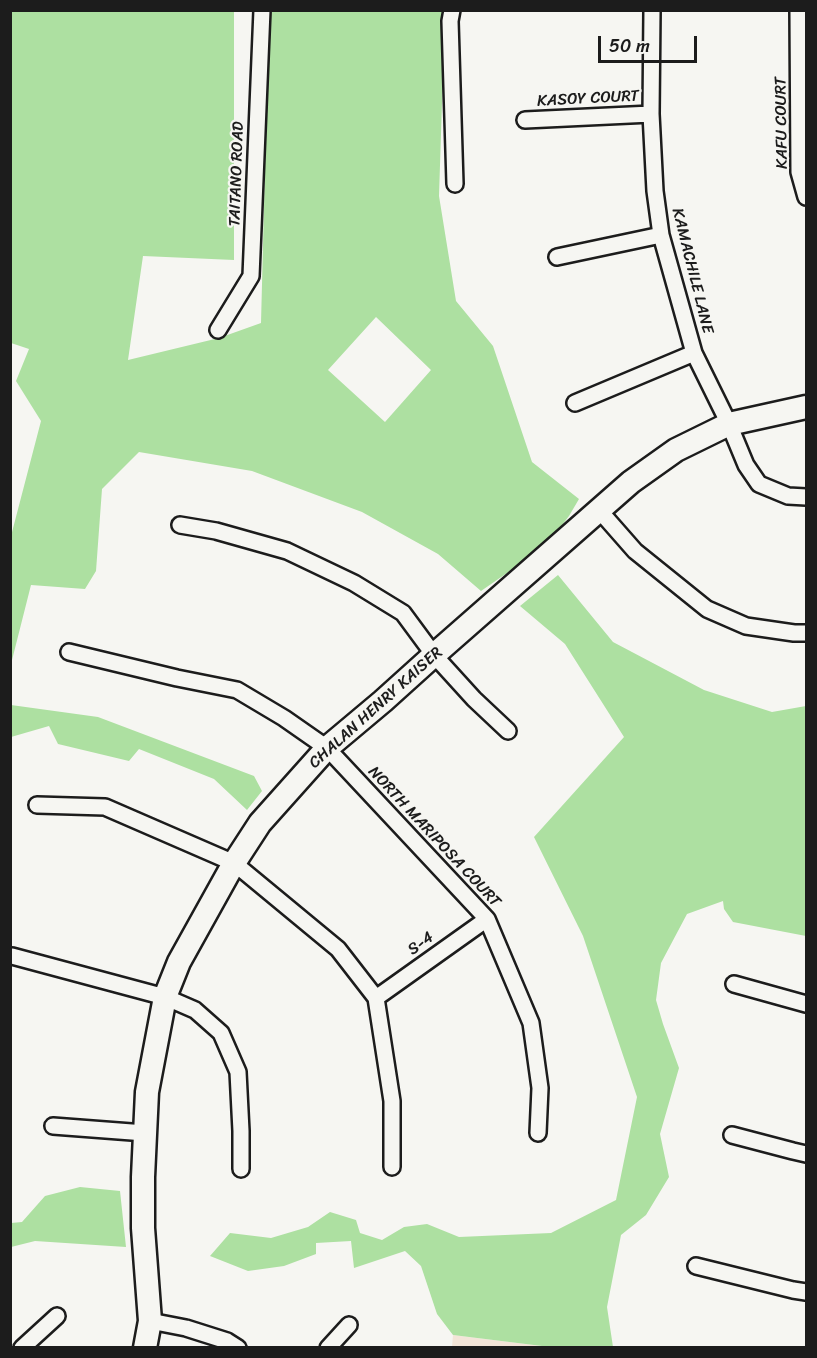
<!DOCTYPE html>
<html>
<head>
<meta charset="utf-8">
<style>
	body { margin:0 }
	#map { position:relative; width:817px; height:1358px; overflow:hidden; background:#f6f6f2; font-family:Sriracha,sans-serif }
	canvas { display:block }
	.frame { position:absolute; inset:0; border:12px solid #1c1c1c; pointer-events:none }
	.scale { position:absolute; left:598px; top:36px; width:99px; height:27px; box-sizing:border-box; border:3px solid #1c1c1c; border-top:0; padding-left:8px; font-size:18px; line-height:21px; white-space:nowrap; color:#1c1c1c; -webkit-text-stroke:4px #f6f6f2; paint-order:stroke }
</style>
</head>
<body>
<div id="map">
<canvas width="817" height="1358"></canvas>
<div class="frame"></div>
<div class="scale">50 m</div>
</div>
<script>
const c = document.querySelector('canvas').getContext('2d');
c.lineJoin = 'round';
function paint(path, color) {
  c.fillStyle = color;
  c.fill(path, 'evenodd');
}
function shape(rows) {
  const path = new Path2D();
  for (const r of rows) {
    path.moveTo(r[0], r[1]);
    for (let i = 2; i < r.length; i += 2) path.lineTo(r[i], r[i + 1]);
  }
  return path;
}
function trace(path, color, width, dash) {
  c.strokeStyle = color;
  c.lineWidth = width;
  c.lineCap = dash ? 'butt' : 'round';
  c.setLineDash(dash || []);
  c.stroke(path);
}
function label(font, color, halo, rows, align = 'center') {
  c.font = font + ' Sriracha,sans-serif';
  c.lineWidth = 4.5;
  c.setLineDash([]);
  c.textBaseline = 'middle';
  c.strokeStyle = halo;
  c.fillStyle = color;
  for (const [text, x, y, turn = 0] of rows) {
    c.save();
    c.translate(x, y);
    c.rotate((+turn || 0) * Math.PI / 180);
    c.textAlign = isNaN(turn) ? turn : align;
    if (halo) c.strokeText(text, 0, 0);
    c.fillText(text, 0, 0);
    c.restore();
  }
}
const built = shape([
	[453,1335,550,1347,452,1347]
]);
const green = shape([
	[11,11,234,11,234,260,143,256,128,360,219,338,261,323,269,11,445,11,439,196,456,301,493,346,532,462,579,499,569,516,546,546,481,591,438,554,362,512,252,471,139,452,102,489,96,571,85,589,31,585,11,664,11,536,41,421,16,381,29,349,11,343],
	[376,317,431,370,385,422,328,370],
	[558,575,613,642,704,690,772,712,806,706,806,936,733,922,724,909,723,901,687,914,661,963,656,1000,663,1024,679,1068,660,1134,669,1177,646,1215,621,1235,607,1307,613,1347,550,1347,453,1335,437,1314,421,1266,405,1251,354,1268,351,1241,316,1243,316,1254,284,1266,248,1271,210,1256,230,1233,271,1238,308,1227,330,1212,356,1220,360,1233,382,1240,404,1227,427,1224,459,1237,551,1233,616,1200,637,1097,583,936,534,837,624,737,565,644,520,606],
	[11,705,98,717,254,776,262,791,247,810,214,779,139,749,129,761,58,744,49,726,11,737],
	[80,1187,120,1191,126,1247,35,1241,11,1247,11,1223,22,1222,45,1196]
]);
const street = shape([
	[452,10,450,21,455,184],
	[652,10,651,114,655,191,661,235,694,353,729,424,746,465,759,484,788,496,806,497],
	[798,10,799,172,806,197],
	[525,120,651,114],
	[557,257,661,235],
	[218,330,251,276,262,10],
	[575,403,694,353],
	[599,510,635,551,707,609,746,626,794,633,806,633],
	[180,525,216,531,287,551,354,583,403,613,434,655,474,699,508,731],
	[69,652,177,678,237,690,284,718,327,748,487,919,531,1023,540,1088,538,1133],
	[37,805,105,807,234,863,338,949,376,998,392,1101,392,1167],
	[12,956,165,997,195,1010,221,1033,238,1072,241,1131,241,1169],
	[734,984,806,1004],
	[376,998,487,919],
	[53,1126,145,1133],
	[732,1135,793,1151,806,1154],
	[696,1266,793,1290,806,1292],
	[150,1321,186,1328,227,1341,238,1348],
	[22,1348,57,1316],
	[328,1348,349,1325]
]);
const secondary = shape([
	[145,1348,150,1321,143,1228,143,1177,147,1092,165,997,179,962,234,863,260,823,327,748,383,701,434,655,631,482,676,450,729,424,806,407]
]);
const streetNames = [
	["KASOY COURT",588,99,-3],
	["KAFU COURT",782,123,-91],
	["TAITANO ROAD",237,174,-88],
	["KAMACHILE LANE",692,271,76],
	["CHALAN HENRY KAISER",376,708,-42],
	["NORTH MARIPOSA COURT",434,837,47],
	["S-4",421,944,-36]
];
paint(built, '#f3e5d8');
paint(green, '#ade0a1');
trace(street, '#1c1c1c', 20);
trace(secondary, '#1c1c1c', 27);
trace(street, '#f6f6f2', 15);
trace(secondary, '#f6f6f2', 22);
label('16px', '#1c1c1c', '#f6f6f2', streetNames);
</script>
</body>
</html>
